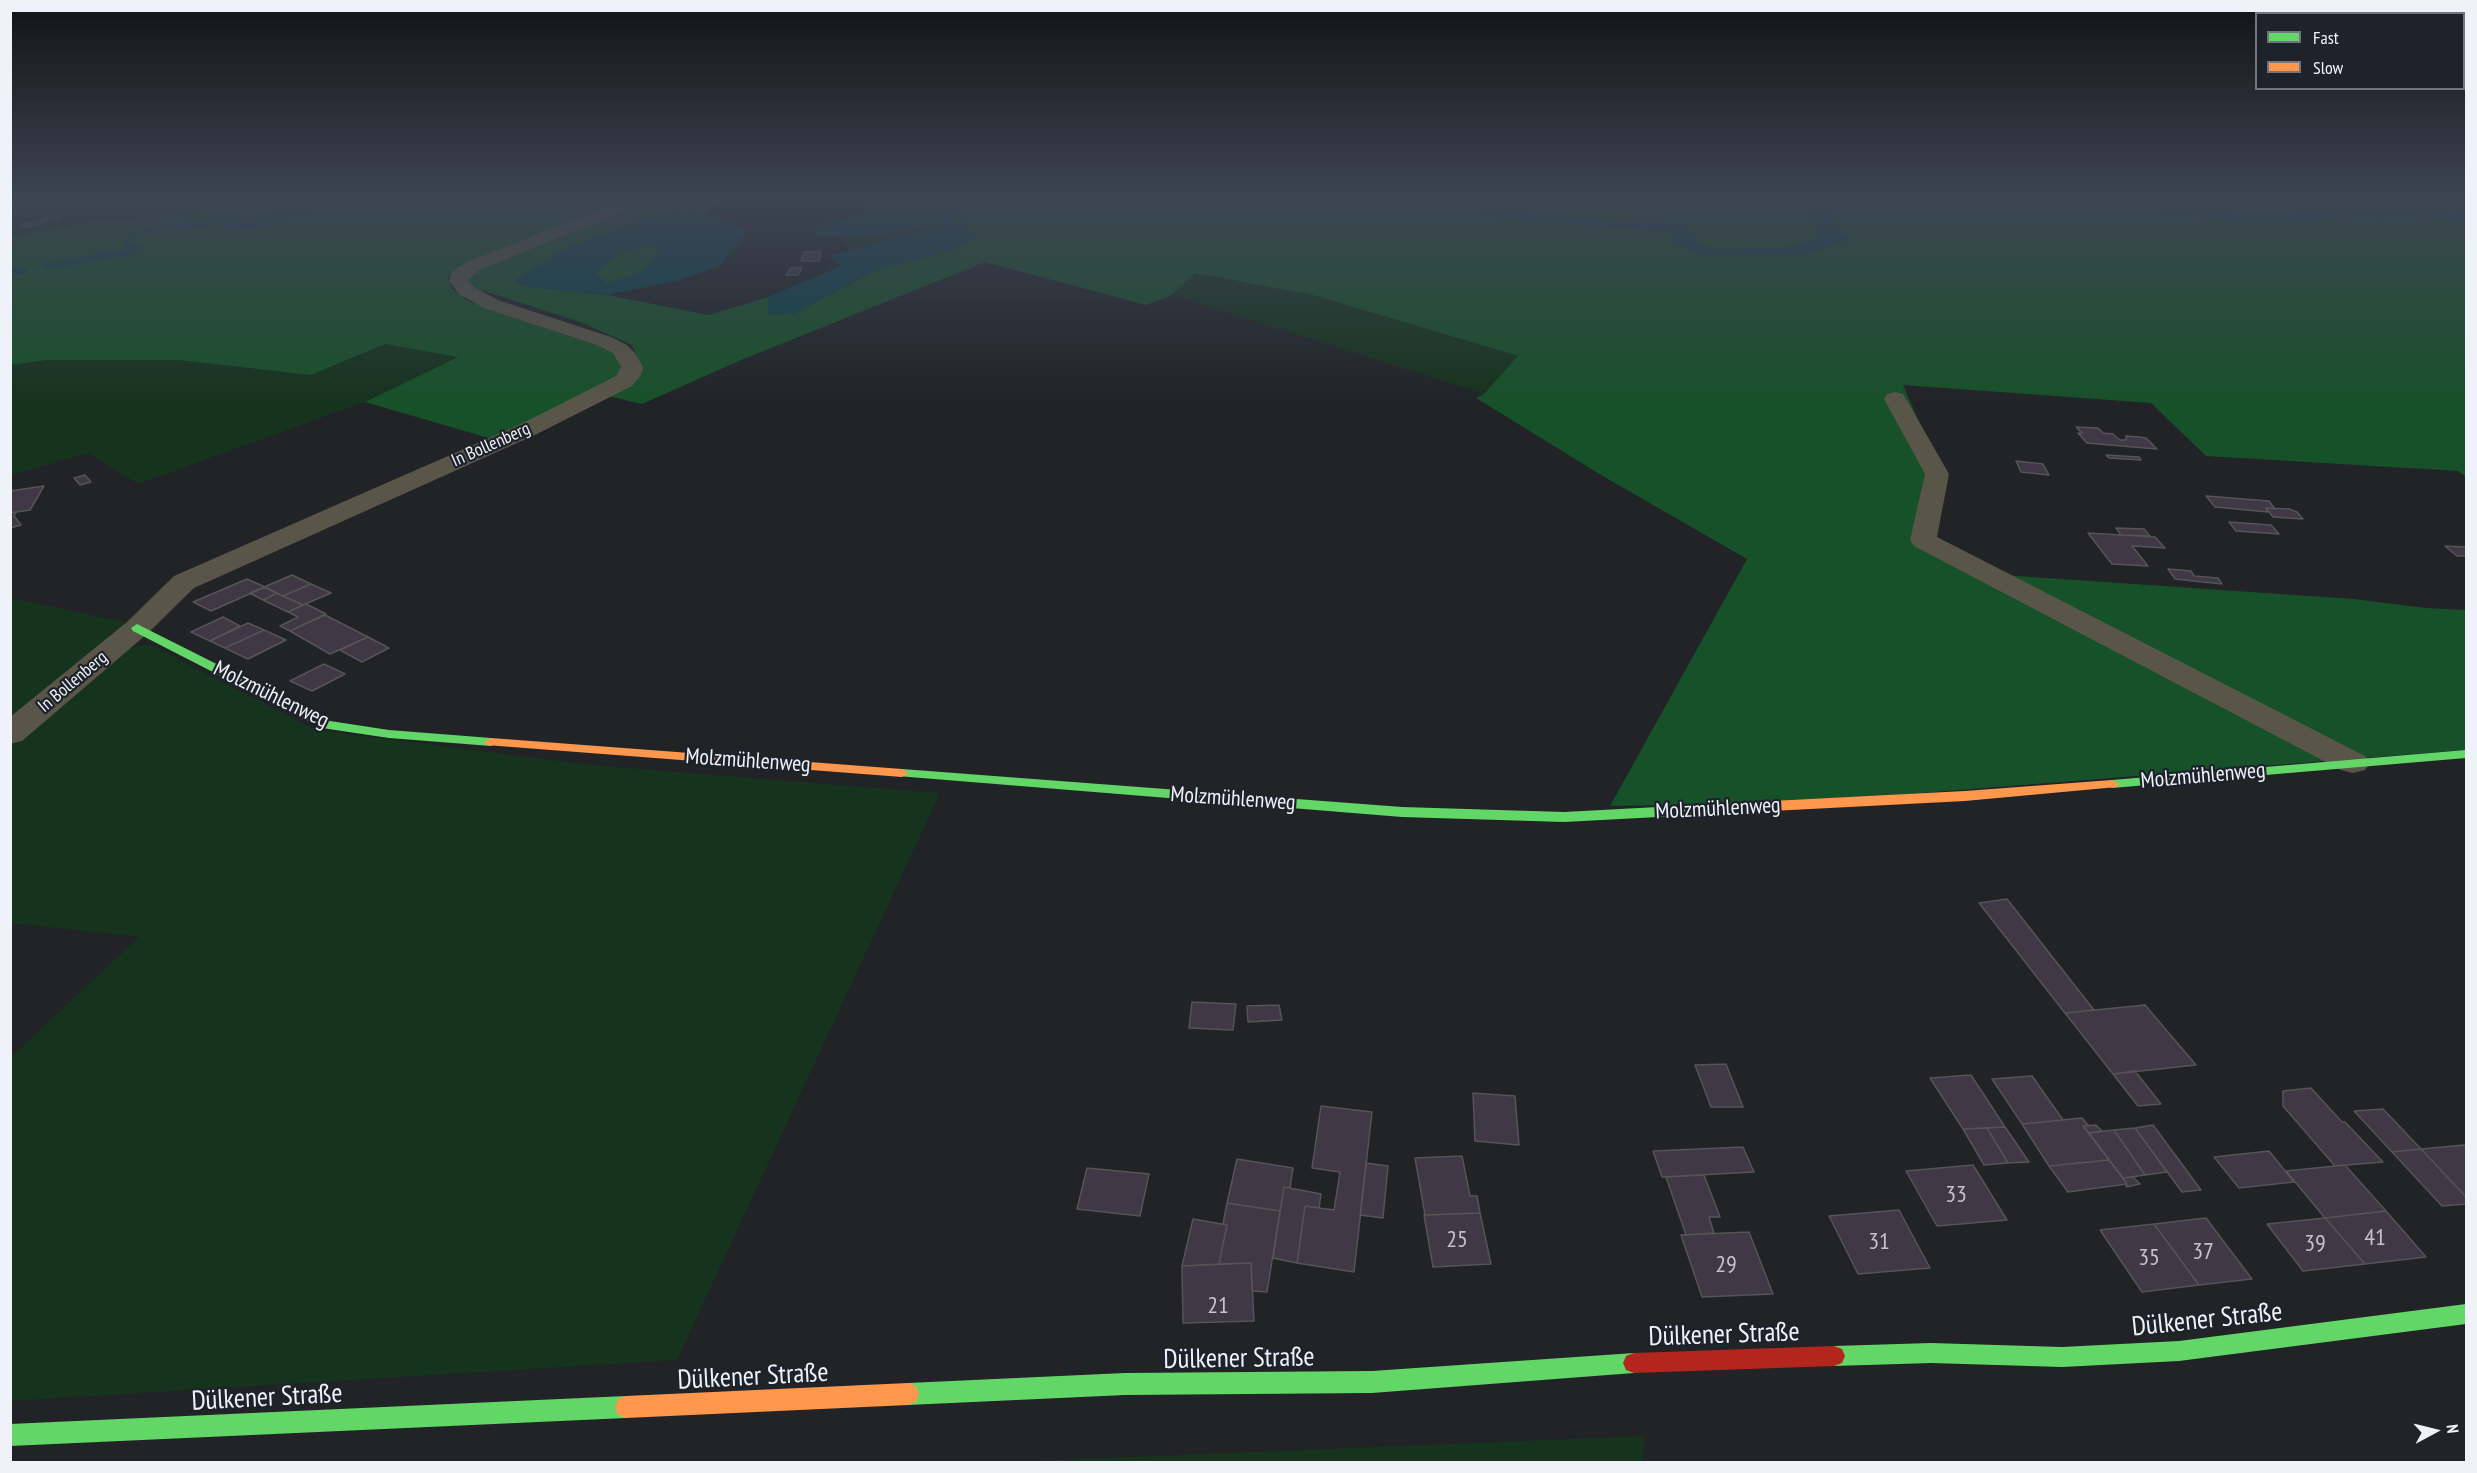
<!DOCTYPE html>
<html>
<head>
<meta charset="utf-8">
<style>
	body { margin:0 }
	#map { position:relative; width:2477px; height:1473px; overflow:hidden; background:#212327; font-family:"PT Sans Narrow",sans-serif }
	canvas { display:block }
	.frame { position:absolute; inset:0; border:12px solid #eff2f8; pointer-events:none }
	.legend { position:absolute; left:2255px; top:12px; width:210px; height:78px; box-sizing:border-box; background:#1e222a; border:2px solid #72757c; margin:0; padding:8px 10px; list-style:none; font-size:18px; color:#eff2f8 }
	.legend li { display:flex; align-items:center; gap:12px; height:30px }
	.legend b { width:30px; border:2px solid #72757c }
	.north { position:absolute; left:2405px; top:1401px; width:60px; height:60px; -webkit-text-stroke:4px #1e222a; paint-order:stroke; rotate:83deg; font-size:16px; font-weight:700; line-height:24px; text-align:center; color:#eff2f8 }
	.north::after { content:''; display:block; margin:auto; width:21px; height:27px; background:#eff2f8; clip-path:polygon(50% 0,100% 100%,50% 72%,0 100%) }
</style>
</head>
<body>
<div id="map">
<canvas width="2477" height="1473"></canvas>
<div class="frame"></div>
<ul class="legend">
<li><b style="height:8px;background:#63d668"></b>Fast</li>
<li><b style="height:8px;background:#ff974d"></b>Slow</li>
</ul>
<div class="north">N</div>
</div>
<script>
const c = document.querySelector('canvas').getContext('2d');
c.lineJoin = 'round';
function paint(path, color) {
  c.fillStyle = color;
  c.fill(path, 'evenodd');
}
function shape(rows) {
  const path = new Path2D();
  for (const r of rows) {
    path.moveTo(r[0], r[1]);
    for (let i = 2; i < r.length; i += 2) path.lineTo(r[i], r[i + 1]);
  }
  return path;
}
function trace(path, color, width, dash) {
  c.strokeStyle = color;
  c.lineWidth = width;
  c.lineCap = dash ? 'butt' : 'round';
  c.setLineDash(dash || []);
  c.stroke(path);
}
function label(font, color, halo, rows, align = 'center') {
  c.font = font + ' "PT Sans Narrow",sans-serif';
  c.lineWidth = 4.5;
  c.setLineDash([]);
  c.textBaseline = 'middle';
  c.strokeStyle = halo;
  c.fillStyle = color;
  for (const [text, x, y, turn = 0] of rows) {
    c.save();
    c.translate(x, y);
    c.rotate((+turn || 0) * Math.PI / 180);
    c.textAlign = isNaN(turn) ? turn : align;
    if (halo) c.strokeText(text, 0, 0);
    c.fillText(text, 0, 0);
    c.restore();
  }
}
const green = shape([
	[51,199,158,199,205,212,78,223,11,236,11,207],
	[936,224,942,225,849,250,841,236,903,232],
	[1195,273,1313,295,1518,356,1484,394,1172,295],
	[385,344,459,357,365,402,138,484,88,453,11,475,10,365,47,360,178,360,311,375],
	[11,598,130,623,11,724],
	[149,644,316,730,591,765,940,793,677,1360,11,1401,11,1057,139,937,11,923,11,744,31,729,125,649],
	[1645,1436,1642,1462,1007,1462]
]);
const forest = shape([
	[158,199,631,199,463,266,448,278,452,289,468,301,613,350,624,366,618,379,492,439,365,402,458,357,385,344,311,375,178,360,47,360,11,365,10,237,78,223,203,212],
	[646,199,735,199,718,202,705,215,668,213,585,241,558,253,514,282,530,287,607,295,709,315,768,297,768,314,795,313,876,270,950,251,978,235,953,219,954,207,961,199,1453,199,1489,213,1534,223,1596,225,1668,231,1675,243,1703,255,1807,254,1848,240,1834,224,1831,199,2114,199,2169,211,2262,225,2347,216,2419,216,2466,222,2466,477,2458,471,2206,456,2151,403,1903,385,1940,470,1928,539,1988,574,2353,599,2426,608,2466,610,2466,750,1794,803,1610,806,1747,559,1601,475,1476,398,1484,394,1518,356,1313,295,1195,273,1172,295,1146,305,985,262,741,360,642,404,608,396,640,363,632,345,583,323,469,286,468,276,481,266],
	[1479,199,1807,199,1811,221,1824,237,1787,248,1713,249,1697,244,1692,229,1682,225,1545,217,1501,207],
	[2144,199,2456,199,2461,212,2452,214,2411,210,2326,211,2254,217],
	[652,245,660,250,642,272,607,283,593,273,622,252]
]);
const water = shape([
	[868,199,961,199,954,207,953,219,979,236,950,251,876,270,795,313,768,314,768,297,841,266,829,256,940,226,936,224,903,232,841,236,817,235,813,230,821,225,865,215],
	[1453,199,1479,199,1501,207,1545,217,1682,225,1692,229,1697,244,1713,249,1787,248,1823,237,1811,221,1807,199,1831,199,1834,224,1849,240,1807,254,1703,255,1675,243,1668,231,1596,225,1534,223,1489,213],
	[2114,199,2144,199,2254,217,2326,211,2383,211,2452,214,2460,212,2456,199,2466,199,2466,222,2419,216,2347,216,2262,225,2169,211],
	[668,213,705,215,730,222,744,229,744,238,719,266,677,281,607,295,530,287,513,281,558,253,585,241],
	[652,245,660,251,642,272,607,283,594,273,622,252]
]);
const stream = shape([
	[2345,199,2381,214],
	[47,266,134,251,136,247,126,244,128,239,141,231,195,226,222,220,234,221,228,227,256,225,272,219,275,214,309,208,314,200,275,199],
	[10,271,24,271]
]);
const building = shape([
	[53,216,61,217,28,227,20,225,53,216],
	[821,251,819,261,801,261,804,252,821,251],
	[791,268,802,268,798,275,786,275,791,268],
	[2076,427,2098,428,2103,433,2113,434,2120,440,2126,440,2126,436,2139,437,2146,438,2157,449,2087,443,2078,433,2082,433,2076,427],
	[2106,455,2139,457,2141,460,2109,458,2106,455],
	[2016,461,2043,464,2049,475,2021,472,2016,461],
	[85,475,91,482,80,485,74,478,85,475],
	[44,486,30,510,10,513,10,491,44,486],
	[2206,496,2269,501,2275,509,2266,508,2268,512,2215,507,2206,496],
	[2266,508,2289,509,2297,512,2303,519,2273,517,2266,508],
	[16,512,14,516,21,525,10,528,10,513,16,512],
	[2229,522,2271,525,2279,534,2236,531,2229,522],
	[2116,528,2144,529,2150,536,2121,535,2116,528],
	[2088,533,2155,537,2165,548,2132,546,2148,566,2112,564,2088,533],
	[2445,546,2466,547,2466,556,2457,556,2445,546],
	[2168,569,2191,571,2194,576,2218,578,2222,584,2175,579,2168,569],
	[292,575,311,584,283,596,264,587,292,575],
	[247,579,265,587,211,611,193,602,247,579],
	[311,584,331,593,303,605,283,596,311,584],
	[265,587,277,593,263,600,250,593,265,587],
	[277,593,283,596,303,605,288,612,263,600,277,593],
	[306,604,326,614,290,631,280,626,298,617,288,612,306,604],
	[325,615,368,637,330,654,290,631,325,615],
	[223,617,240,626,210,641,191,632,223,617],
	[248,623,264,630,225,648,210,641,248,623],
	[264,630,286,640,248,659,225,648,264,630],
	[368,637,389,648,362,662,340,650,368,637],
	[324,664,345,674,312,691,290,681,324,664],
	[2007,899,2094,1010,2065,1013,1979,903,2007,899],
	[1192,1002,1236,1004,1233,1030,1189,1028,1192,1002],
	[1279,1005,1282,1020,1248,1022,1247,1006,1279,1005],
	[2145,1005,2196,1065,2113,1074,2065,1013,2145,1005],
	[1726,1064,1743,1107,1711,1107,1695,1065,1726,1064],
	[2135,1071,2161,1104,2138,1106,2113,1074,2135,1071],
	[1971,1075,2005,1127,1963,1129,1930,1078,1971,1075],
	[2032,1076,2063,1120,2022,1124,1992,1079,2032,1076],
	[2311,1088,2342,1122,2345,1122,2383,1162,2335,1166,2283,1106,2283,1091,2311,1088],
	[1473,1093,1515,1096,1519,1145,1475,1141,1473,1093],
	[1321,1106,1372,1112,1354,1272,1297,1263,1305,1206,1334,1210,1340,1172,1312,1168,1321,1106],
	[2383,1109,2421,1149,2392,1152,2354,1111,2383,1109],
	[2082,1118,2088,1125,2083,1126,2109,1160,2049,1166,2022,1124,2082,1118],
	[2096,1125,2102,1131,2089,1133,2083,1126,2096,1125],
	[2153,1125,2201,1190,2182,1192,2135,1128,2153,1125],
	[2005,1127,2029,1162,2008,1163,1987,1128,2005,1127],
	[1987,1128,2008,1163,1984,1165,1963,1129,1987,1128],
	[2135,1128,2167,1172,2145,1175,2114,1130,2135,1128],
	[2114,1130,2145,1175,2123,1178,2089,1133,2114,1130],
	[2464,1145,2466,1147,2466,1197,2421,1149,2464,1145],
	[1743,1147,1754,1172,1662,1177,1653,1151,1743,1147],
	[2421,1149,2466,1197,2466,1204,2442,1206,2392,1152,2421,1149],
	[2269,1151,2294,1182,2239,1188,2214,1157,2269,1151],
	[1462,1156,1470,1196,1477,1196,1480,1213,1425,1215,1415,1158,1462,1156],
	[1237,1159,1293,1168,1290,1188,1284,1187,1280,1211,1227,1203,1237,1159],
	[2109,1160,2127,1184,2068,1192,2049,1166,2109,1160],
	[1366,1163,1388,1166,1383,1218,1360,1215,1366,1163],
	[1973,1165,2007,1220,1937,1226,1906,1171,1973,1165],
	[2345,1165,2386,1211,2325,1218,2286,1171,2345,1165],
	[1087,1168,1149,1174,1140,1216,1077,1209,1087,1168],
	[1704,1175,1720,1217,1709,1217,1714,1233,1686,1235,1666,1177,1704,1175],
	[2133,1177,2140,1184,2126,1187,2127,1184,2123,1178,2133,1177],
	[1284,1187,1321,1194,1319,1208,1305,1206,1297,1263,1273,1258,1284,1187],
	[1227,1203,1280,1211,1267,1292,1252,1291,1251,1263,1219,1264,1227,1225,1223,1224,1227,1203],
	[1899,1210,1930,1268,1858,1274,1829,1216,1899,1210],
	[2386,1211,2426,1257,2365,1264,2325,1218,2386,1211],
	[1480,1213,1491,1264,1433,1267,1424,1215,1480,1213],
	[2206,1218,2252,1279,2199,1285,2154,1224,2206,1218],
	[2325,1218,2365,1264,2303,1271,2267,1224,2325,1218],
	[1193,1219,1227,1225,1219,1264,1182,1266,1193,1219],
	[2154,1224,2199,1285,2142,1292,2100,1230,2154,1224],
	[1749,1232,1773,1294,1702,1297,1681,1235,1749,1232],
	[1251,1263,1254,1321,1183,1323,1182,1266,1251,1263]
]);
const street = shape([
	[17,199,49,199,47,202,10,210,10,200,17,199],
	[626,199,648,199,646,202,479,270,468,280,474,287,498,300,611,337,627,345,635,353,643,367,641,375,632,386,537,434,194,588,147,634,22,741,10,744,10,717,127,622,174,576,521,424,616,376,621,367,613,353,597,345,484,308,460,295,449,281,453,271,467,262,626,199],
	[1895,392,1903,394,1906,399,1949,474,1937,537,2365,756,2370,763,2365,770,2353,773,2341,770,1914,546,1910,540,1925,474,1884,399,1887,394,1895,392]
]);
const fast = shape([
	[137,624,330,721,389,730,491,738,498,742,491,746,389,738,322,728,133,631,131,628,137,624],
	[2466,750,2466,758,2112,788,2105,784,2112,780,2466,750],
	[902,769,1402,807,1564,812,1733,803,1740,808,1733,813,1564,822,1402,817,897,776,895,773,902,769],
	[2466,1304,2466,1324,2179,1361,2062,1367,1931,1363,1834,1366,1826,1363,1823,1356,1826,1349,1834,1346,1931,1343,2062,1347,2179,1341,2466,1304],
	[1634,1353,1642,1356,1645,1363,1642,1370,1634,1373,1372,1393,1125,1395,908,1405,900,1402,897,1394,900,1386,908,1383,1125,1373,1372,1371,1634,1353],
	[626,1396,634,1399,637,1407,634,1415,626,1418,10,1446,10,1424,626,1396]
]);
const slow = shape([
	[491,738,902,769,909,773,902,777,486,745,484,742,491,738],
	[2112,780,2119,784,2117,787,1965,801,1733,813,1726,808,1733,803,1965,791,2112,780],
	[908,1383,916,1386,919,1394,916,1402,908,1405,626,1418,618,1415,615,1407,618,1399,626,1396,908,1383]
]);
const jam = shape([
	[1834,1346,1842,1349,1845,1356,1842,1363,1834,1366,1634,1373,1626,1370,1623,1363,1626,1356,1634,1353,1834,1346]
]);
const farStreetnames = [
	["In Bollenberg",491,445,-24],
	["In Bollenberg",73,682,-40]
];
const streetNames = [
	["Molzmühlenweg",271,695,26],
	["Molzmühlenweg",748,761,4],
	["Molzmühlenweg",2203,776,-5],
	["Molzmühlenweg",1233,799,4],
	["Molzmühlenweg",1718,809,-3]
];
const nearNumbernames = [
	["33",1956,1195],
	["41",2375,1238],
	["25",1457,1240],
	["31",1879,1242],
	["39",2315,1244],
	["37",2203,1252],
	["35",2149,1258],
	["29",1726,1265],
	["21",1218,1306]
];
const nearStreetnames = [
	["Dülkener Straße",2207,1320,-6],
	["Dülkener Straße",1724,1335,-2],
	["Dülkener Straße",1239,1359,-1],
	["Dülkener Straße",753,1377,-3],
	["Dülkener Straße",267,1398,-3]
];
paint(green, '#16331d');
paint(forest, '#175129');
paint(water, '#0a414d');
trace(stream, '#0a414d', 6);
paint(building, '#403844');
trace(building, '#555457', 1.5);
paint(street, '#595548');
paint(fast, '#63d668');
paint(slow, '#ff974d');
paint(jam, '#b3261e');
const sky = c.createLinearGradient(0, 0, 0, 405);
sky.addColorStop(0, '#121315');
sky.addColorStop(0.49, '#3d4552');
sky.addColorStop(1, '#3d455200');
c.fillStyle = sky;
c.fillRect(0, 0, 2477, 405);
label('18px', '#eff2f8', '#1e222a', farStreetnames);
label('22px', '#eff2f8', '#1e222a', streetNames);
label('24px', '#c3c4cb', null, nearNumbernames);
label('27px', '#eff2f8', '#1e222a', nearStreetnames);
</script>
</body>
</html>
